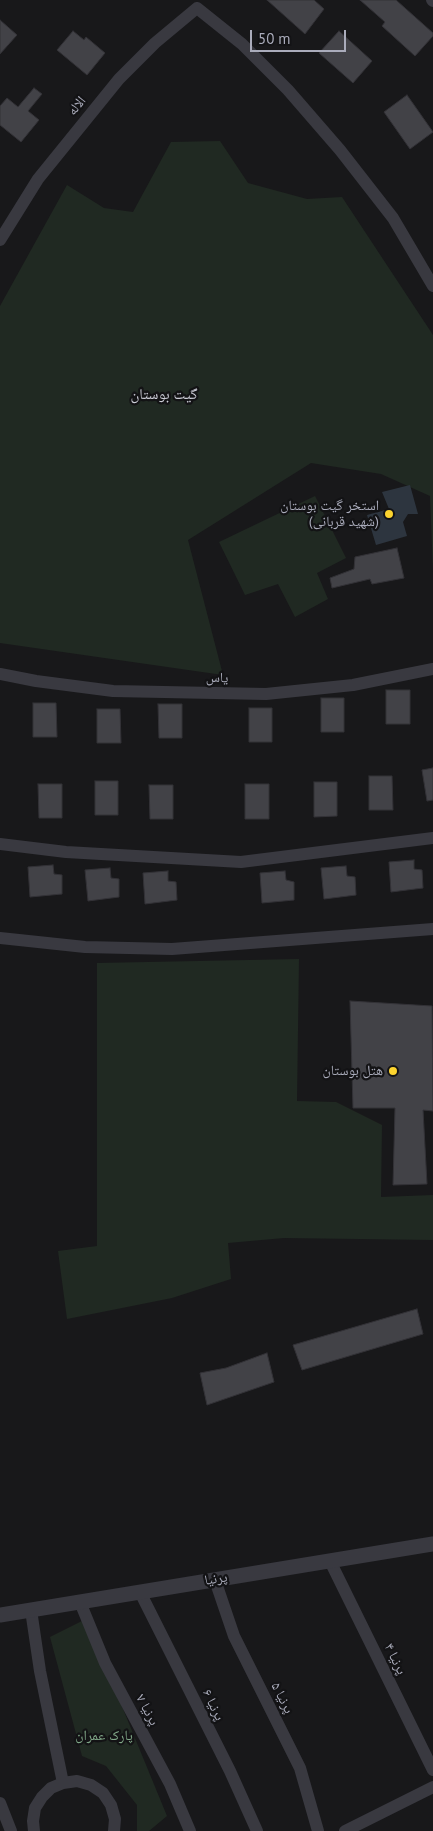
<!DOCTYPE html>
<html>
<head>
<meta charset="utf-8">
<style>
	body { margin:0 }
	#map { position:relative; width:433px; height:1831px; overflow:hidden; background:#18181a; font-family:"PT Sans",sans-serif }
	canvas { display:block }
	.scale { position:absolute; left:250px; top:30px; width:96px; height:22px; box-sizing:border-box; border:2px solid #aaacbb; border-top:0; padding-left:6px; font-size:15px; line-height:18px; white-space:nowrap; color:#aaacbb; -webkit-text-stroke:4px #131315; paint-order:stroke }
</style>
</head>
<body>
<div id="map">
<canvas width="433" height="1831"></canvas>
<div class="scale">50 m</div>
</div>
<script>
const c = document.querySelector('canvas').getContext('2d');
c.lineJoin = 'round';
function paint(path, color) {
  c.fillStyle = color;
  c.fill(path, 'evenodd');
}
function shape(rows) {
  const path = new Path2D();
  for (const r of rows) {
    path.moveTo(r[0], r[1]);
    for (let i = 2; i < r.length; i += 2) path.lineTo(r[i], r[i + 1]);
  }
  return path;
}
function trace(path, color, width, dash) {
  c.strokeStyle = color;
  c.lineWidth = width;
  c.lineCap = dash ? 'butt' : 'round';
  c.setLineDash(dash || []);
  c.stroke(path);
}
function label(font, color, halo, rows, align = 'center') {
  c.font = font + ' "PT Sans","Noto Naskh Arabic",sans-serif';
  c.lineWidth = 4.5;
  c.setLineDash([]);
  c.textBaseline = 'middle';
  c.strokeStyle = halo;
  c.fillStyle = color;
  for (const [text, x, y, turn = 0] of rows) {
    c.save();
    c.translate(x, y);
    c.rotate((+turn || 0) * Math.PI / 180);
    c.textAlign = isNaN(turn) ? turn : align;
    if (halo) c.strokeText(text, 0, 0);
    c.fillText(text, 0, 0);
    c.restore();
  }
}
const green = shape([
	[220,141,248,183,307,199,342,197,433,335,433,572,430,496,381,474,311,463,188,540,223,675,0,643,0,306,67,185,104,208,133,212,171,142],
	[315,496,346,558,317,573,328,599,295,617,278,584,245,595,219,542],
	[299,959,297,1101,336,1102,382,1125,381,1197,433,1195,433,1240,284,1238,228,1243,231,1279,172,1298,67,1319,58,1251,97,1246,97,963],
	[86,1619,167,1816,149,1831,137,1831,137,1805,106,1766,82,1756,50,1637]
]);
const water = shape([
	[410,485,418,514,408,514,403,522,407,536,376,545,367,515,389,509,382,492]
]);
const building = shape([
	[267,0,314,0,324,9,305,34,267,0],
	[360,0,396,0,433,33,433,36,415,56,382,26,385,22,360,0],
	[0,20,17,35,0,54,0,20],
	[73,31,84,40,86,37,105,53,87,75,57,50,73,31],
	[339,31,372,61,353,83,319,53,339,31],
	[34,88,42,94,28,111,39,120,21,142,0,125,0,106,7,98,18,107,34,88],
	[407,95,433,132,410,149,384,112,407,95],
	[397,548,404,578,372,584,370,579,332,588,330,578,354,569,355,557,397,548],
	[386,690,410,690,410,724,386,724,386,690],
	[321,698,344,698,344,732,321,732,321,698],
	[33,703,56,703,57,737,33,737,33,703],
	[158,704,182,704,182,738,159,738,158,704],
	[249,708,272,708,272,742,249,742,249,708],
	[97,709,120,709,121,743,97,743,97,709],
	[433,768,433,800,427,801,422,770,433,768],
	[369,776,392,776,393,810,369,810,369,776],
	[95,781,118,781,118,815,95,815,95,781],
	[314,782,337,782,337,816,314,817,314,782],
	[38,784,62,784,62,818,39,818,38,784],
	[245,784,269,784,269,819,245,819,245,784],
	[149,785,173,785,173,819,150,819,149,785],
	[414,860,414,869,422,870,423,888,391,892,389,862,414,860],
	[53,865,54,874,62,875,62,894,30,897,28,867,53,865],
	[346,866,347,876,355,877,356,895,324,899,321,868,346,866],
	[110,868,111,878,119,879,119,897,88,901,85,870,110,868],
	[168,871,168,881,176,882,177,900,145,904,143,873,168,871],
	[285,871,286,880,294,882,294,900,262,903,260,873,285,871],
	[350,1001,432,1006,433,1111,423,1110,427,1184,393,1185,395,1108,353,1108,350,1001],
	[417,1309,423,1334,302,1370,293,1345,417,1309],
	[267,1353,274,1382,207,1405,200,1373,226,1368,267,1353]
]);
const minor = shape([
	[432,0,433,1],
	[197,8,242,44,288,90,340,150,393,218,433,286],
	[0,240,38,179,119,79,155,43,197,8],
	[0,674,36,681,113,691,266,694,353,685,433,669],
	[0,844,66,852,241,862,433,838],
	[0,938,85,947,172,949,433,929],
	[330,1561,433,1770],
	[215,1580,234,1636,300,1768,318,1831],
	[140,1592,230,1771,257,1831],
	[80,1602,105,1663,170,1784,190,1831],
	[31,1610,40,1671,63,1783],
	[0,1803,11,1831],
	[34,1831,33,1821,35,1808,42,1797,51,1788,63,1783,77,1781,91,1785,103,1793,111,1805,115,1819,114,1831],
	[345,1831,433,1787]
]);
const tertiary = shape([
	[0,1615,433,1544]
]);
const markers = [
	[389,514,5,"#fcd42f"],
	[393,1071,5,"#fcd42f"]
];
const streetNames = [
	["الاله",77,106,-51],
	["یاس",217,678,1],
	["پرنیا",216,1579,-9],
	["پرنیا ۴",395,1659,64],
	["پرنیا ۵",282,1698,63],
	["پرنیا ۶",213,1705,64],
	["پرنیا ۷",147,1710,62]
];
const poiNames = [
	["استخر گیت بوستان",379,506],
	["(شهید قربانی)",379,522],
	["هتل بوستان",383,1071]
];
const parkNames = [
	["پارک عمران",104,1736]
];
const neighbourhoodNames = [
	["گیت بوستان",164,395]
];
paint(green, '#202922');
paint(water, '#2d353f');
paint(building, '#424247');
trace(building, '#333237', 1);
trace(minor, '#393940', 12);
trace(tertiary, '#393940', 15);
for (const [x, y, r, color] of markers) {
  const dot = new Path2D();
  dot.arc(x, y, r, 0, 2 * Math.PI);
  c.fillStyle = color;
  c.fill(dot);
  trace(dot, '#131315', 2);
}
label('14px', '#aaacbb', '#131315', streetNames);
label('14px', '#aaacbb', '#131315', poiNames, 'right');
label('14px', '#80a788', '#131315', parkNames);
label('15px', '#cbccd6', '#131315', neighbourhoodNames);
</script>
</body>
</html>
